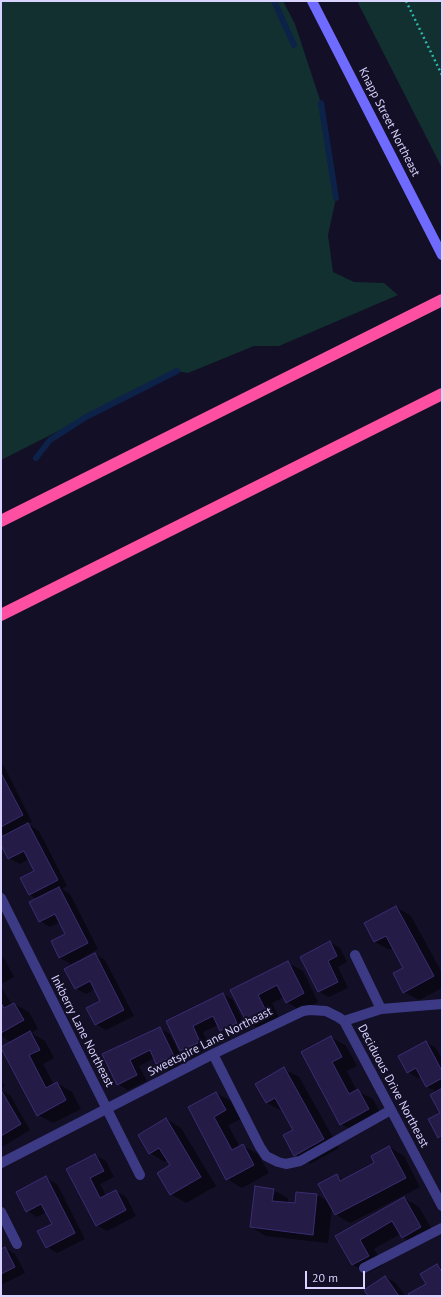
<!DOCTYPE html>
<html>
<head>
<meta charset="utf-8">
<style>
	body { margin:0 }
	#map { position:relative; width:443px; height:1297px; overflow:hidden; background:#130f26; font-family:"PT Sans",sans-serif }
	canvas { display:block }
	.frame { position:absolute; inset:0; border:2px solid #d9d4ff; pointer-events:none }
	.scale { position:absolute; left:305px; top:1271px; width:60px; height:18px; box-sizing:border-box; border:2px solid #d9d4ff; border-top:0; padding-left:5px; font-size:12px; line-height:14px; white-space:nowrap; color:#d9d4ff; -webkit-text-stroke:3px #130f26; paint-order:stroke }
</style>
</head>
<body>
<div id="map">
<canvas width="443" height="1297"></canvas>
<div class="frame"></div>
<div class="scale">20 m</div>
</div>
<script>
const c = document.querySelector('canvas').getContext('2d');
c.lineJoin = 'round';
function paint(path, color) {
  c.fillStyle = color;
  c.fill(path, 'evenodd');
}
function shape(rows) {
  const path = new Path2D();
  for (const r of rows) {
    path.moveTo(r[0], r[1]);
    for (let i = 2; i < r.length; i += 2) path.lineTo(r[i], r[i + 1]);
  }
  return path;
}
function trace(path, color, width, dash) {
  c.strokeStyle = color;
  c.lineWidth = width;
  c.lineCap = dash ? 'butt' : 'round';
  c.setLineDash(dash || []);
  c.stroke(path);
}
function label(font, color, halo, rows, align = 'center') {
  c.font = font + ' "PT Sans",sans-serif';
  c.lineWidth = 4;
  c.setLineDash([]);
  c.textBaseline = 'middle';
  c.strokeStyle = halo;
  c.fillStyle = color;
  for (const [text, x, y, turn = 0] of rows) {
    c.save();
    c.translate(x, y);
    c.rotate((+turn || 0) * Math.PI / 180);
    c.textAlign = isNaN(turn) ? turn : align;
    if (halo) c.strokeText(text, 0, 0);
    c.fillText(text, 0, 0);
    c.restore();
  }
}
const green = shape([
	[1,1,283,1,295,24,321,103,336,198,328,235,333,272,354,282,384,283,398,295,279,346,254,346,188,373,177,371,1,460],
	[357,1,442,1,442,168]
]);
const shadow = shape([
	[1,764,4,766,32,822,28,824,39,831,67,886,62,889,70,894,98,949,71,964,60,958,52,942,66,934,60,922,50,927,40,921,37,899,29,894,35,871,29,859,20,864,9,858,1,842,1,839,6,836,1,833],
	[396,907,411,916,442,973,442,988,419,1000,404,992,404,968,394,948,390,950,375,942,366,924],
	[330,942,340,948,347,962,338,967,348,988,329,997,318,991],
	[95,954,105,960,134,1016,106,1030,96,1024,102,1001,95,989,86,994,75,988],
	[1,957,4,958,14,977,1,984],
	[288,963,303,971,318,1002,302,1011,287,1002,284,997,272,1003,281,1022,263,1031,248,1022,232,990],
	[1,986,12,1005,14,1004,29,1012,38,1029,31,1033,45,1041,54,1058,43,1064,54,1085,57,1083,72,1092,81,1109,53,1123,38,1115,11,1042,1,1036],
	[223,994,233,1000,247,1029,231,1036,221,1030,218,1025,203,1032,210,1048,192,1057,181,1051,167,1021],
	[159,1028,170,1034,184,1062,168,1070,157,1063,155,1058,139,1066,147,1081,128,1090,118,1084,104,1055],
	[331,1037,346,1046,357,1066,347,1071,357,1091,373,1099,383,1118,356,1132,341,1124,302,1053],
	[426,1042,436,1048,442,1059,442,1077,431,1083,431,1085,442,1079,442,1139,439,1137,441,1114,437,1092,426,1086,422,1077,418,1078,408,1072],
	[284,1069,299,1077,339,1148,310,1164,295,1155,294,1130,283,1111,282,1111,267,1103,257,1084],
	[1,1079,5,1086,1,1089],
	[1,1090,10,1095,30,1130,2,1147,1,1146],
	[216,1093,231,1101,241,1119,228,1125,240,1147,243,1146,258,1154,269,1173,242,1188,227,1179,189,1108],
	[166,1119,181,1128,216,1186,186,1203,171,1194,171,1166,168,1160,165,1162,150,1153],
	[389,1147,404,1156,420,1187,350,1223,335,1214,332,1207,328,1243,266,1236,251,1227,273,1190,288,1198,288,1204,295,1205,297,1193,317,1195,329,1202,337,1176,344,1180,376,1163],
	[95,1155,106,1161,114,1177,100,1184,106,1196,116,1191,126,1197,136,1216,107,1231,96,1225,68,1169],
	[46,1178,57,1184,85,1239,57,1253,47,1247,53,1224,47,1212,37,1217,27,1211],
	[404,1198,419,1207,435,1235,417,1246,402,1237,400,1234,374,1249,383,1265,368,1273,353,1265,337,1236],
	[5,1248,15,1254,25,1273,1,1285,1,1250],
	[437,1265,442,1268,442,1296,410,1296,427,1284],
	[385,1277,396,1283,405,1296,369,1296]
]);
const stream = shape([
	[274,1,294,45],
	[321,103,336,198],
	[36,458,50,440,86,417,177,371]
]);
const building = shape([
	[1,773,23,815,1,827,1,773],
	[28,823,58,880,29,895,20,878,34,871,24,851,8,859,1,845,1,837,28,823],
	[59,887,88,943,59,958,51,941,65,934,55,914,39,922,29,902,59,887],
	[396,906,434,976,403,993,393,973,403,968,386,936,374,942,364,923,396,906],
	[330,941,337,956,328,961,338,982,318,992,300,957,330,941],
	[95,953,124,1010,95,1025,86,1008,100,1001,90,981,75,989,64,969,95,953],
	[288,961,304,993,286,1003,277,985,258,995,267,1013,247,1023,230,990,288,961],
	[223,993,237,1023,220,1031,213,1016,193,1026,200,1042,180,1051,166,1021,223,993],
	[1,1003,4,1008,14,1003,24,1020,1,1033,1,1003],
	[160,1027,174,1056,156,1064,150,1050,130,1060,137,1075,117,1085,102,1054,160,1027],
	[30,1031,40,1050,29,1055,46,1088,57,1082,66,1100,37,1116,1,1048,1,1047,30,1031],
	[331,1036,342,1057,332,1062,349,1094,358,1089,369,1109,340,1125,301,1052,331,1036],
	[426,1041,442,1071,442,1078,426,1087,416,1068,407,1073,398,1056,426,1041],
	[284,1067,324,1139,294,1156,283,1135,293,1130,275,1098,266,1103,255,1084,284,1067],
	[442,1088,442,1135,438,1138,428,1119,440,1113,430,1095,442,1088],
	[1,1090,21,1124,1,1136,1,1090],
	[216,1092,226,1110,214,1117,232,1150,243,1144,254,1165,226,1180,188,1107,216,1092],
	[166,1118,201,1177,170,1195,157,1173,170,1165,159,1148,149,1154,138,1135,166,1118],
	[389,1146,406,1178,335,1215,318,1184,337,1174,340,1181,374,1163,371,1156,389,1146],
	[95,1154,104,1171,90,1178,100,1198,116,1190,126,1210,96,1226,66,1169,95,1154],
	[46,1176,75,1233,46,1248,37,1231,52,1224,41,1204,26,1212,16,1192,46,1176],
	[255,1186,274,1189,272,1201,295,1203,296,1192,317,1194,313,1235,250,1227,255,1186],
	[404,1197,421,1227,402,1238,392,1221,360,1240,369,1256,352,1265,335,1236,404,1197],
	[5,1247,15,1267,1,1274,1,1249,5,1247],
	[437,1264,442,1272,442,1296,409,1296,408,1294,426,1284,420,1274,437,1264],
	[385,1276,399,1296,368,1296,364,1290,385,1276]
]);
const path = shape([
	[406,1,442,75]
]);
const service = shape([
	[355,955,381,1009],
	[364,1268,442,1228]
]);
const minor = shape([
	[1,898,140,1175],
	[344,1021,442,1206],
	[213,1054,260,1147,266,1156,278,1162,286,1164,300,1161,391,1110],
	[1,1163,213,1054,303,1011,310,1010,326,1011,338,1017,344,1021,381,1009,442,1004],
	[1,1212,17,1244]
]);
const secondary = shape([
	[312,1,442,255]
]);
const motorway = shape([
	[1,521,442,300],
	[1,615,442,394]
]);
const streetNames = [
	["Knapp Street Northeast",389,122,63],
	["Inkberry Lane Northeast",82,1031,63],
	["Sweetspire Lane Northeast",210,1042,-27],
	["Deciduous Drive Northeast",393,1086,62]
];
paint(green, '#12302f');
paint(shadow, '#0007');
trace(stream, '#0c2248', 6);
paint(building, '#241b47');
trace(building, '#3b2d73', 1);
trace(path, '#2fb8b0', 2.5, [2, 3]);
trace(service, '#3d3a85', 10);
trace(minor, '#3d3a85', 10);
trace(secondary, '#6f6bff', 10);
trace(motorway, '#ff4fa3', 12);
label('12px', '#d9d4ff', '#130f26', streetNames);
</script>
</body>
</html>
